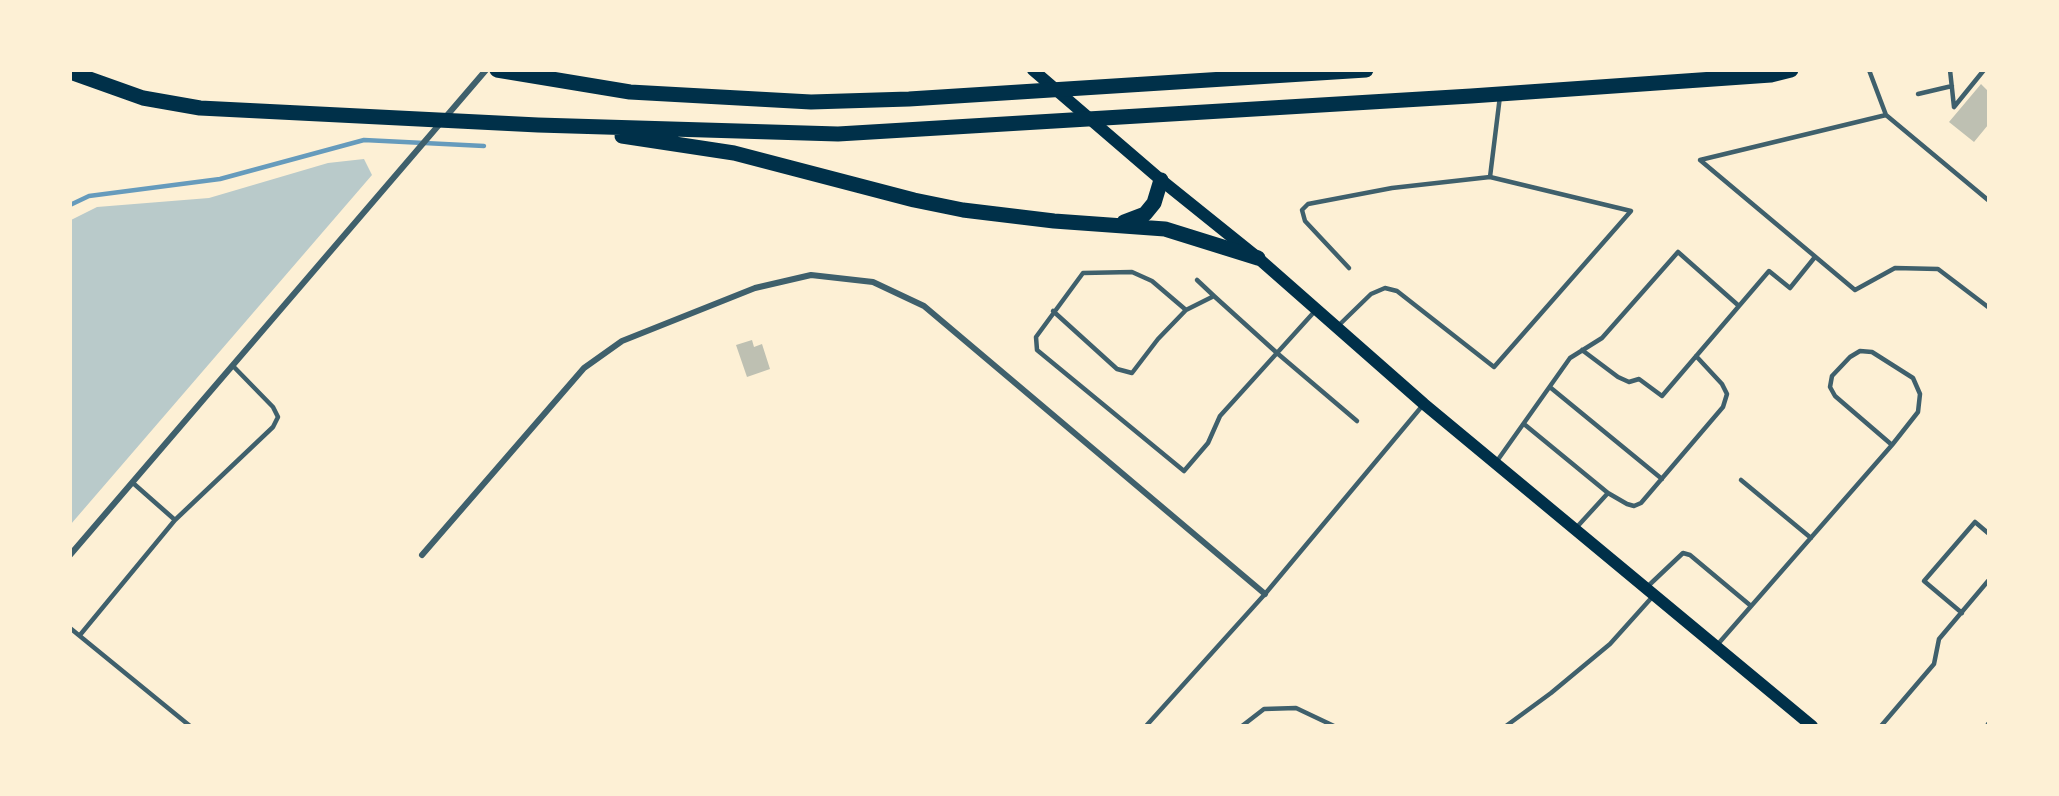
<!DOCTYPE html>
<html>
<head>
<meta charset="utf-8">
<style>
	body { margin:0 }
	#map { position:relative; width:2059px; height:796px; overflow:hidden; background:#fdf0d5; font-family:Cabin,sans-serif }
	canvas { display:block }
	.frame { position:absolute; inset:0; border:72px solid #fdf0d5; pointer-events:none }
</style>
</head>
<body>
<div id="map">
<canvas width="2059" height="796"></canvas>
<div class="frame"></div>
</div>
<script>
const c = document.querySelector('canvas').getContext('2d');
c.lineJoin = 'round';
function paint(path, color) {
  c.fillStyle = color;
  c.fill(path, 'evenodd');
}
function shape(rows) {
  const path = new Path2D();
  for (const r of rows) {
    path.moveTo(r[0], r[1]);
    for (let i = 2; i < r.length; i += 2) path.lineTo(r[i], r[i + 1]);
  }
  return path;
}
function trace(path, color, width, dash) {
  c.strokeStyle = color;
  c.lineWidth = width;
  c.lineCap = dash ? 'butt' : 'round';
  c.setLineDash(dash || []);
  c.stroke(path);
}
const green = shape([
	[364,159,372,175,71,524,71,220,97,207,209,198,328,163]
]);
const stream = shape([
	[70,205,89,196,220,179,364,140,484,146]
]);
const building = shape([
	[1981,84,1988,91,1988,125,1974,142,1949,122],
	[752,340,754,347,762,344,770,369,747,377,736,345]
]);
const service = shape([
	[1869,70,1886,115,1988,200],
	[1950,70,1954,107],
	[1918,94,1952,86],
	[1954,107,1984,70],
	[1886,115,1700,160,1855,290,1895,268,1938,269,1988,307],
	[1349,268,1305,221,1302,210,1308,204,1392,188,1490,177],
	[1197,280,1214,296],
	[1739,306,1769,271,1790,288,1815,257],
	[1053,311,1117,369,1132,373,1158,339,1186,310],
	[1315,311,1277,353,1214,296,1186,310,1152,281,1132,272,1083,273,1036,337,1037,350,1184,471,1208,443,1220,416,1277,353,1357,421],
	[1337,327,1371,294,1385,288,1397,291,1494,367,1631,211,1490,177,1500,96],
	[1551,388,1662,479],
	[1524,424,1608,493,1576,528],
	[1497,461,1570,358,1602,338,1678,252,1739,306,1662,396,1639,379,1629,382,1618,377,1582,350],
	[1741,480,1811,538],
	[133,483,175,520],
	[1608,493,1627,504,1634,506,1641,503,1723,407,1727,394,1722,384,1696,356],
	[1646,588,1683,553,1690,555,1751,606],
	[1962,613,1924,581,1975,522,1988,533],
	[70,628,190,726],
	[80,635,175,520,273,427,278,417,273,407,233,366],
	[1718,644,1892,445,1918,412,1920,394,1913,378,1872,352,1860,351,1850,357,1832,376,1830,387,1835,396,1892,445],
	[1146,726,1265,594,1423,405],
	[1242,726,1264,709,1296,708,1334,726],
	[1506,726,1551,693,1610,644,1654,595],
	[1881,726,1934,664,1939,639,1988,581],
	[1987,726,1988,724]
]);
const minor = shape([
	[70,555,486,70],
	[422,555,584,368,622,341,755,288,811,275,873,282,924,306,1265,594]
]);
const secondary = shape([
	[1033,70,1161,180,1258,258,1424,404,1812,726]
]);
const trunk = shape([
	[497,70,630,92,811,102,909,99,1366,70],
	[70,72,143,98,200,108,538,125,838,134,1471,96,1771,75,1791,70],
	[622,136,734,153,914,200,963,210,1054,221,1165,229,1258,258],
	[1124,222,1145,214,1154,203,1161,180]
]);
paint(green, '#b9caca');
trace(stream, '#669bbc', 4.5);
paint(building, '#bec0b2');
trace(service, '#3f606c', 4.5);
trace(minor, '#3f606c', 6);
trace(secondary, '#003049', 12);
trace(trunk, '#003049', 15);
</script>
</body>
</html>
